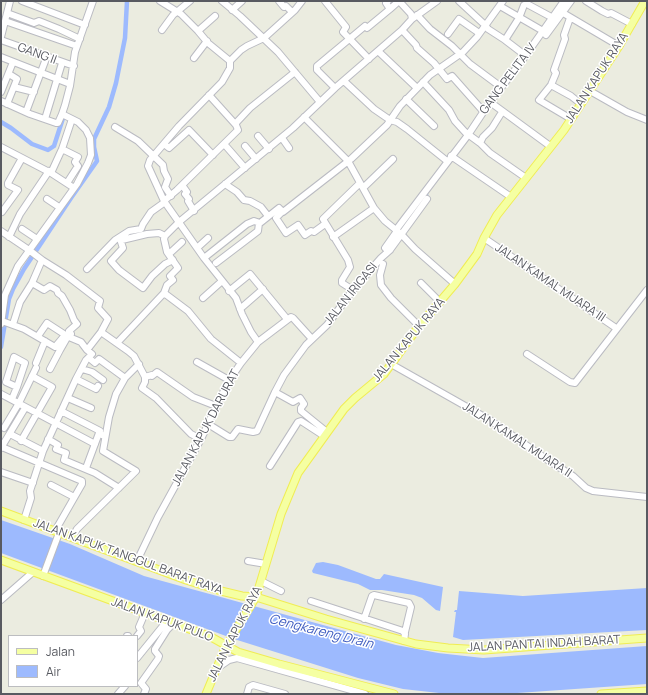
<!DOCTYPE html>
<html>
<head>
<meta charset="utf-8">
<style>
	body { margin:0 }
	#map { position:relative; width:648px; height:695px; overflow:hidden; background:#ebece0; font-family:Manrope,sans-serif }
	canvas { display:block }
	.frame { position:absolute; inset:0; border:2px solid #585a61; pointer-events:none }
	.legend { position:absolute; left:8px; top:635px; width:130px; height:52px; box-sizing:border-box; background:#fff; border:1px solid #bcbdc0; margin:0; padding:5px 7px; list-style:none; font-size:12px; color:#585a61 }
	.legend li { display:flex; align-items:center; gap:8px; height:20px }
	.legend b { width:20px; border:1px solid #bcbdc0 }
</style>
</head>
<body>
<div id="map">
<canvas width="648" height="695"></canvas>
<div class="frame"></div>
<ul class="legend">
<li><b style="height:5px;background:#f5ffa2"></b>Jalan</li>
<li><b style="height:11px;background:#9dbafe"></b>Air</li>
</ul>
</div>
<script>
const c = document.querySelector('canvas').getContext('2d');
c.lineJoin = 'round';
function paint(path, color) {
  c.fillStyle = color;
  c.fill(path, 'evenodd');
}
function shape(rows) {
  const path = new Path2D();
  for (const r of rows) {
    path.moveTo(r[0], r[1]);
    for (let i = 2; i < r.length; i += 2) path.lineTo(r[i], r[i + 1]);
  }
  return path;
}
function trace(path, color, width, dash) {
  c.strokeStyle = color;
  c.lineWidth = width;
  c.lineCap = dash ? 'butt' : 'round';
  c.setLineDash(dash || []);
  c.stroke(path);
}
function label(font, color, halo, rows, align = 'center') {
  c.font = font + ' Manrope,sans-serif';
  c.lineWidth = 3;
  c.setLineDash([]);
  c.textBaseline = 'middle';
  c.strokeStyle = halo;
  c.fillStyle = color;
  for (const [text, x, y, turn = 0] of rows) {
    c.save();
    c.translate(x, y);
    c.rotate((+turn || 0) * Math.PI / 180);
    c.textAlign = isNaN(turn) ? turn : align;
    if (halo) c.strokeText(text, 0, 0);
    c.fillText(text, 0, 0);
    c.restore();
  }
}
const water = shape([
	[1,520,70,544,144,576,396,645,438,653,483,658,647,646,647,684,503,694,448,694,403,689,358,678,234,639,1,553],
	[323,562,338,565,376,579,380,579,384,574,443,587,440,611,436,610,422,598,414,595,382,590,370,590,358,584,313,573,312,571,316,563],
	[647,588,647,630,463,640,453,637,456,612,454,612,455,610,457,610,459,591,523,596]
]);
const canal = shape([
	[1,122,11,128,32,144,48,150,54,146,64,115],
	[417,208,426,195],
	[1,347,9,299,13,289,24,269,71,198,97,161,94,147,94,139,109,107,116,83,125,38,127,1]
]);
const minor = shape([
	[22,1,85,25],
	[160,1,181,14,198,31,208,43,230,61],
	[222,1,240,16,278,52,320,102],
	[279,1,284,7,286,6,292,12],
	[325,1,346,27,343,32,369,59],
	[388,1,386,3,390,9,399,1,411,14,412,19],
	[459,1,485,25,488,29,505,40,526,56],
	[586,1,602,11,608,14,611,13,632,24],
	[500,6,543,31],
	[232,10,242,1],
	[558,10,619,46],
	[7,13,34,23,39,21,59,29,80,39],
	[417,15,430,29,452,46,470,64,501,87],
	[570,18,564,35,565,39,554,70,556,73,551,85,539,100,571,119],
	[5,21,77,46],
	[162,30,173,15,190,1],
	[402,30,416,45,417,48,434,63,447,79,452,76,483,111],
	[198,31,215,16],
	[448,34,459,19,479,33],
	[546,35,571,1],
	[1,37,10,1],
	[1,40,74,66],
	[505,40,519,18,524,5,527,4,553,18],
	[378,51,417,88],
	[1,57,70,84],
	[194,58,207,41],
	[344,81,374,109,390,120,397,122,407,129,447,161],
	[423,82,449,110,455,121,465,132,480,143,490,153,526,178],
	[551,85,571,96,581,104],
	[14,87,34,92],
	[335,88,317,70,317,66,365,26,367,28,390,9],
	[590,91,627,112,647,120],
	[1,92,13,62],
	[406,99,434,126],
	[1,101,30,114,56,123,58,123,62,114],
	[490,102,550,146],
	[7,104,17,79,9,74],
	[26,112,47,56],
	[304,117,348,161,374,208,385,221,401,234,415,249,455,284],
	[45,119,62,63],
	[235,124,250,108,295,72],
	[115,127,138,141,163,165,164,171,168,179,165,187,171,196],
	[258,136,269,149],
	[282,138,289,148],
	[480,143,483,137,492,128,502,112],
	[164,144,169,148,189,130,213,155],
	[225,145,245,168],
	[245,146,256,159],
	[1,147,51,173,74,188],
	[62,149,78,157,75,162,78,166,67,183],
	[451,156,511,197],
	[51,173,62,149,72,119],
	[225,184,237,192,244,200,250,201,261,207,268,216],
	[182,185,187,192,185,194,189,199,188,201,194,211],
	[363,188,393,159],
	[47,199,59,207],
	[164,201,177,190,238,130,236,125,209,95],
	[2,212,18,190,8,185,8,183,22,158],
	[282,212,276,218,286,233,298,225,305,235,311,231,314,232,325,224],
	[22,229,37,239],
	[396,230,468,135,490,102,521,62,564,1],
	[1,231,29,250,42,260,32,283,44,290,50,286,57,290,58,293,62,296,70,310,74,320,77,324,69,331,71,334,69,337,81,342,87,350],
	[165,236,159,233,147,234,122,240,121,242,123,248,111,261,119,270,143,288,152,276,165,264,173,260],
	[9,237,20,214,49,171],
	[333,237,374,208],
	[484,238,616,328],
	[197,248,208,238],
	[390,250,387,250,385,248,397,231],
	[169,254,182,242],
	[204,258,247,224,254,221,260,223,279,208,283,212,351,159,387,125,400,106,430,75,463,52,477,37,503,1],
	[216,263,258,231,259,223],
	[383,264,380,275,381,285,391,298,419,326],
	[87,269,115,240,129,231,141,229,143,224,151,212,165,202],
	[421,283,440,302],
	[353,290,342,283,342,280,350,267,348,260,323,219,360,183],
	[229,291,250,274,287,319],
	[164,293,188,311,211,339,241,363],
	[203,298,222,281],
	[240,309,263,289],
	[2,321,24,329,55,347,65,335],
	[1,324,5,295,18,266,77,184,88,163,91,155,90,138,86,130,78,122,62,114,65,105,70,86,75,52,93,1],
	[13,324,20,302,32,283],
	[101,332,128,351,134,356,145,377,152,375,152,376,157,372,193,397,216,406],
	[38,336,47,323,67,336],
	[258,342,251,332,242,314,236,298,204,258,164,201,148,166,150,160,179,126,222,82,230,68,230,61,241,50,247,46,264,38,295,10,302,1],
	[117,343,164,293,167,285,173,280,170,276,178,268,167,252,164,239,165,236,179,222,293,128,335,88,402,30,412,19,437,1],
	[527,354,570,382,575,383,647,290],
	[89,358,95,363,99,359,125,378],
	[197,362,229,380],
	[36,363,45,341],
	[391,364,490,420,549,461,573,476,586,488,593,491,647,497],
	[50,369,60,350,68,336],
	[82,369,92,372,103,380],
	[145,377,145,382,142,388,156,398,191,434,201,439],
	[76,379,96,389,98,386],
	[1,394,95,444],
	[68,398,91,408],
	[12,399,17,387,25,363,14,357,6,382,17,387],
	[61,411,100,431,99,433],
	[208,424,229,437,232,437,238,429,253,432,257,431,275,392],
	[4,428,19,403,36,368],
	[327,432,301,411,301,408,304,404,300,398,293,402,275,392,284,375,306,345,327,325,353,290,381,258,390,250,427,199],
	[10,434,43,451],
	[48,439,58,445,56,449,66,453,64,460,95,473,119,488],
	[21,441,52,387,32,376],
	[2,447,82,481,82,484,55,531],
	[1,448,25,408],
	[270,466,298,422,301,421,324,436],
	[86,468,99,433,102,435],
	[1,472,33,483],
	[51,485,74,497],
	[24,520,31,498,30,491,43,451,76,379,86,360,92,354,87,350,101,332,108,319,98,308,100,301,66,275,42,260],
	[72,538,77,529,136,471,103,451,109,417,116,394,125,378,139,364],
	[137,561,158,517,201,439,228,382,241,363,258,342,291,317,293,318,312,339],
	[248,561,266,564],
	[43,576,59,533],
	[261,581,281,591],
	[1,600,33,572],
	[311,601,403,631,405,634,404,641],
	[364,619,372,596,374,595,409,603,411,607,405,632],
	[127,636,128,636],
	[137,636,141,631,139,627,145,613],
	[137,658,167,621],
	[216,669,229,660,237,658,365,694],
	[118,694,125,686],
	[144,694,146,689,141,683,158,659,159,656,155,651,155,649,167,630,174,623],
	[247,694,249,687,253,685,285,694]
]);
const major = shape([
	[1,511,186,580,221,591,242,596,256,597,326,619,416,644,448,648,484,650,647,638],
	[1,560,211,637,238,652,279,664,394,694],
	[206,694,226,646,256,597,281,514,298,473,344,409,355,398,384,374,419,326,455,284,477,254,484,238,497,215,564,130,581,104,619,46,645,1],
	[601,694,647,691]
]);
const streetNames = [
	["GANG II",37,54,20],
	["JALAN KAPUK RAYA",597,78,-57],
	["GANG PELITA IV",508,79,-53],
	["JALAN KAMAL MUARA III",550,283,34],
	["JALAN IRIGASI",351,294,-51],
	["JALAN KAPUK RAYA",409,340,-50],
	["JALAN KAPUK DARURAT",206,428,-62],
	["JALAN KAMAL MUARA II",517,440,33],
	["JALAN KAPUK TANGGUL BARAT RAYA",128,557,20],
	["JALAN KAPUK PULO",162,620,20],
	["JALAN KAPUK RAYA",235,634,-63],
	["JALAN PANTAI INDAH BARAT",544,644,-3]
];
const waterNames = [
	["Cengkareng Drain",321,632,14]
];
paint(water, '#9dbafe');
trace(canal, '#9dbafe', 4.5);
trace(minor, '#babbc2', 8);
trace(major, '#f0ed54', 9);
trace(minor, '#fff', 6);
trace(major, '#f5ffa2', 7);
label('12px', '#585a61', '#fff', streetNames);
label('italic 13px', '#405dc1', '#fff', waterNames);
</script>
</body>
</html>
